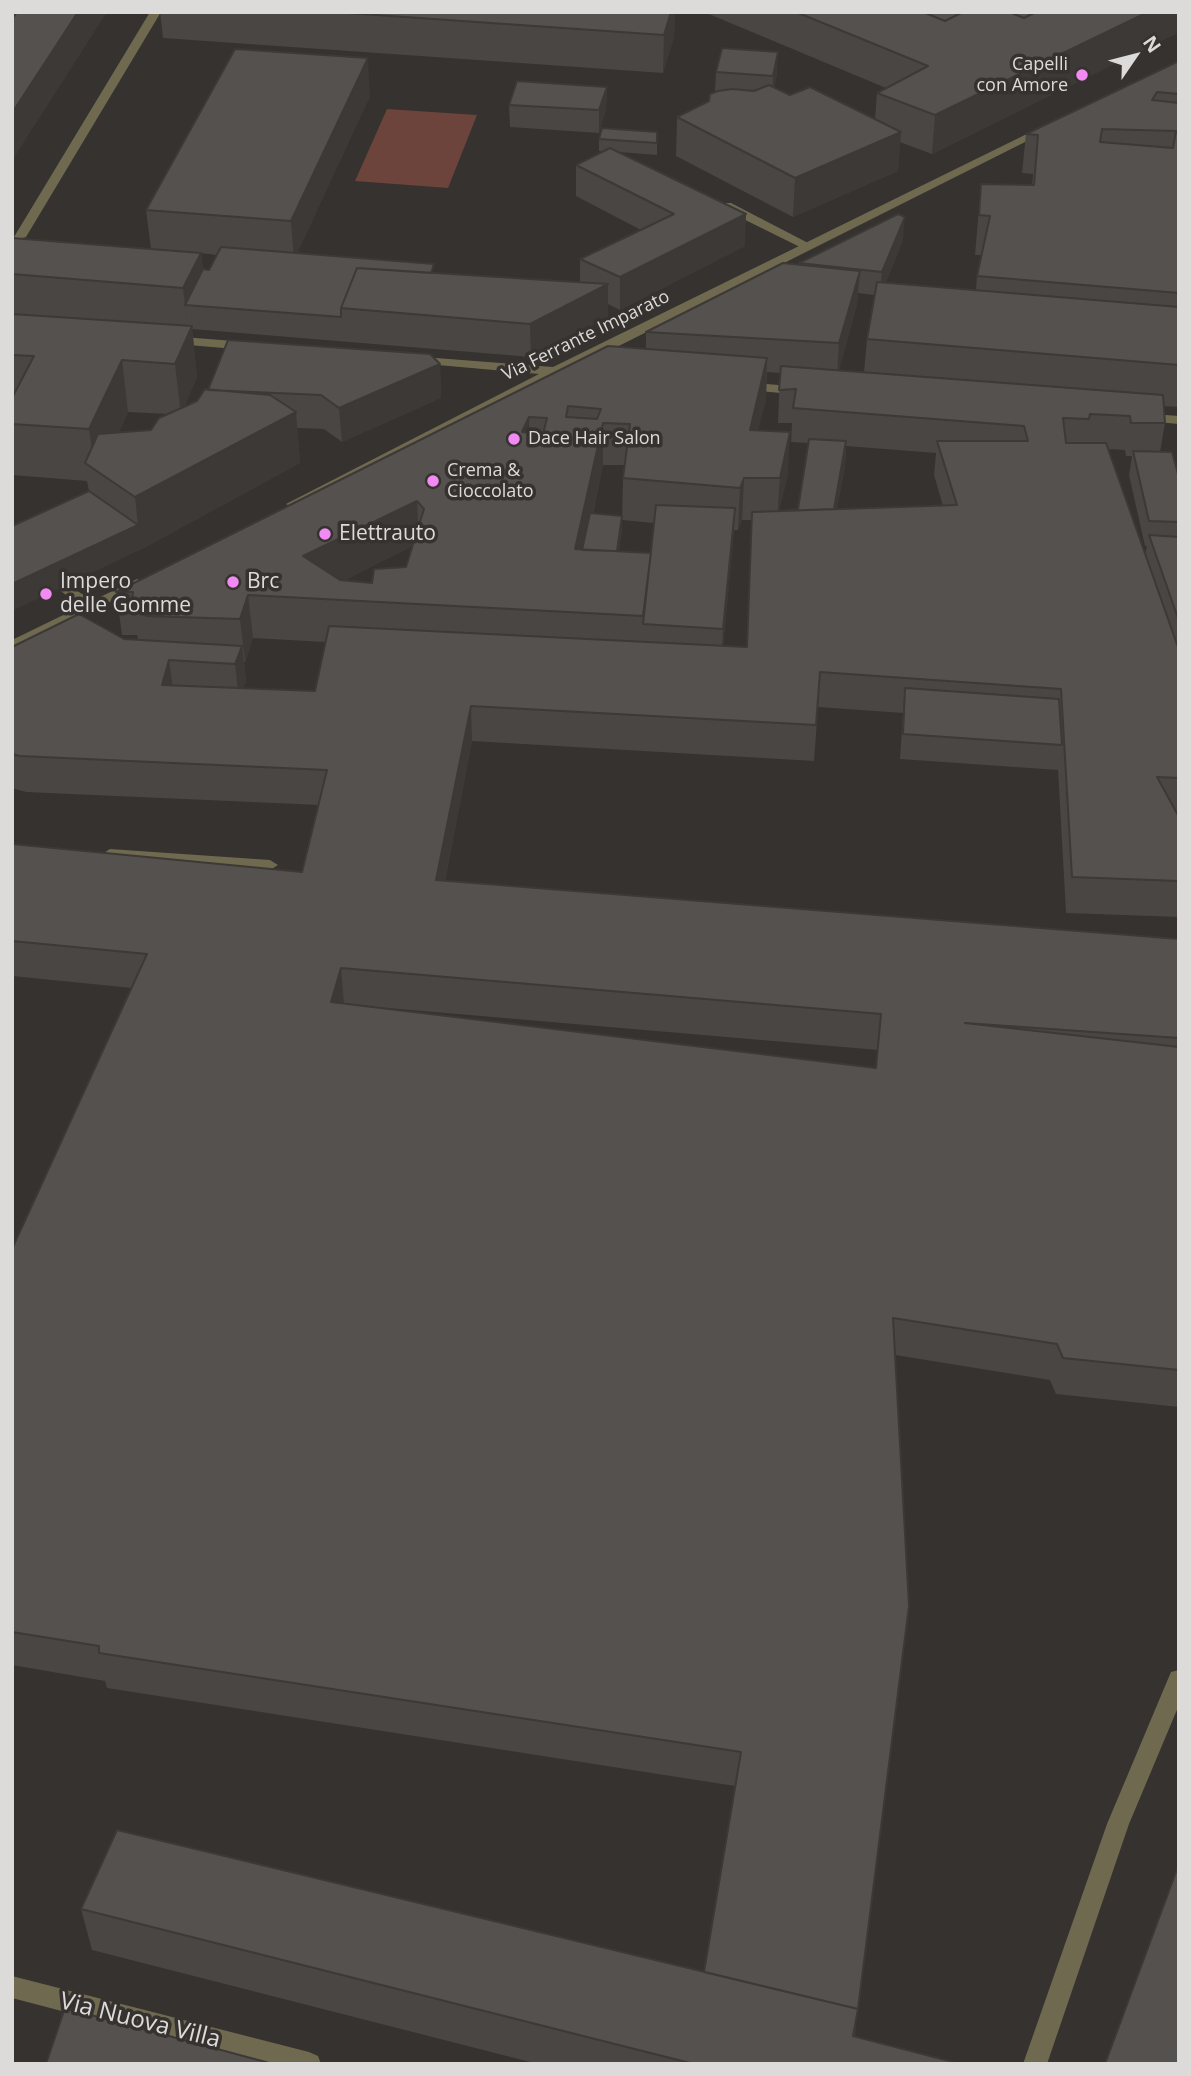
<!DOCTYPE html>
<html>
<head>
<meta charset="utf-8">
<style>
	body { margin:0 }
	#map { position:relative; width:1191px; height:2076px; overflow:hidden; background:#35322f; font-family:"Open Sans",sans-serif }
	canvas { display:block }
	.frame { position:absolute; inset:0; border:14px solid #dddbd9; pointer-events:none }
	.north { position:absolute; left:1100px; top:21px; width:70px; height:70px; -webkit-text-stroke:5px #35322f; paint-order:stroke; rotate:55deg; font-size:19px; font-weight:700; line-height:28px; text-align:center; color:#dddbd9 }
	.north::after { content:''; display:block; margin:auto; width:24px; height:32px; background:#dddbd9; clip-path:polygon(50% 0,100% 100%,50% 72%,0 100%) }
</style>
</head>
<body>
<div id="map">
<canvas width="1191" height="2076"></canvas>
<div class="frame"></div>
<div class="north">N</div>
</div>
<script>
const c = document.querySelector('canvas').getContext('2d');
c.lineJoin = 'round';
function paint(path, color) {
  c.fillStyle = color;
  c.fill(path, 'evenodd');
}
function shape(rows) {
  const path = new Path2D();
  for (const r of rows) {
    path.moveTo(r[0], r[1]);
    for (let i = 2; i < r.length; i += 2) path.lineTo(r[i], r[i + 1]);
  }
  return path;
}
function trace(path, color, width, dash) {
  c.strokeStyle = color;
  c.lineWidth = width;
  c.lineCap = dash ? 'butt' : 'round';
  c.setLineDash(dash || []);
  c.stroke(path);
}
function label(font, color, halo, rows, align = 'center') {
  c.font = font + ' "Open Sans",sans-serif';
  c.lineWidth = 7;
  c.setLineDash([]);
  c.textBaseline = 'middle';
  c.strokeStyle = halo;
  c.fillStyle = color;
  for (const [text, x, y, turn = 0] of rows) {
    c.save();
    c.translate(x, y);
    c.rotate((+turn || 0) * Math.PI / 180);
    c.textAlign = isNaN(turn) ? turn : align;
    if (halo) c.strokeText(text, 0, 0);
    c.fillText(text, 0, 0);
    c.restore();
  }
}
const green = shape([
	[387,109,477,115,448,188,355,181]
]);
const lane = shape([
	[723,203,731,203,814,246,804,249,723,209,723,203],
	[64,583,97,603,97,609,87,609,59,590,59,584,64,583],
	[110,849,270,860,278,865,270,870,104,858,102,854,110,849]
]);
const street = shape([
	[150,12,161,12,26,237,16,240,14,237,150,12],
	[1041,127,1051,129,298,507,293,508,286,504,539,374,415,363,408,359,410,356,553,367,1041,127],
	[170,336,247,342,254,346,247,350,165,343,163,340,170,336],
	[743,382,802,387,809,391,802,395,738,389,736,386,743,382],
	[1140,413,1179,416,1179,424,1135,420,1133,417,1140,413],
	[137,579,144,583,142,586,12,650,12,640,137,579],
	[1179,1670,1179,1705,1129,1824,1047,2064,1023,2064,1107,1824,1168,1679,1171,1672,1179,1670],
	[12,1976,309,2052,318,2056,321,2064,264,2064,12,1998,12,1976]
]);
const wall = shape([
	[160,12,675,12,674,37,663,73,163,38],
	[704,12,1179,12,1179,32,932,154,900,142,898,171,793,217,676,156,677,117,709,101,715,92,716,72,777,74,774,88,790,95,875,119,877,93,886,88],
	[1179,61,1179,407,1164,406,1165,423,1160,452,1179,474,1179,814,1177,814,1179,817,1179,917,1066,913,1058,769,1058,770,900,759,903,713,818,707,814,761,472,741,445,881,1179,939,1179,1407,1056,1394,1050,1380,895,1355,855,2037,953,2064,538,2064,92,1950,81,1909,704,1972,735,1786,107,1688,105,1681,12,1665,12,1249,132,988,12,976,12,844,302,872,319,805,26,792,12,788,12,647,124,639,138,640,137,635,122,635,116,592,646,349,646,332,799,265,799,263,903,240,886,282,976,290,977,276,982,255,975,255,981,184,1032,185,1033,174,1022,173,1026,134],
	[858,293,874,295,867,339,864,372,839,370,857,304],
	[767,372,780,373,778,423,792,423,791,442,808,443,798,509,779,511,788,474,758,430,766,399],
	[846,446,936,453,934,475,943,506,837,509,845,466],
	[1108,449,1125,450,1126,456,1132,456,1129,475,1145,546,1147,546,1145,555],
	[603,465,624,465,623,478,622,520,654,523,651,553,619,551,622,529,622,516,593,513],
	[742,520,752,520,747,647,723,646,734,530,738,530],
	[412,546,406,567,372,583,343,581],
	[253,638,325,642,315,691,243,688,246,681,244,662,245,662],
	[364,1006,878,1050,876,1068],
	[607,87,606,109,599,133,510,127,509,105],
	[370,96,297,253,434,273,580,282,580,259,641,230,576,196,576,165,603,151,599,151,599,139,657,132,657,155,619,152,745,246,620,310,608,304,608,317,531,357,192,329,197,377,184,407,197,401,208,390,440,364,441,398,342,442,324,429,297,428,300,463,142,549,89,491,87,481,12,475,12,238,151,249,146,210],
	[201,253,217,255,209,270,203,270],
	[128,412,168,414,151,430,119,432]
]);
const shadedWall = shape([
	[78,12,107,12,12,161,12,113],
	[671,12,675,12,674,37,663,73,664,35],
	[1148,12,1179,12,1179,32,932,154,935,115],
	[778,52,777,74,772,98,773,76],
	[368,58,370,96,294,261,291,221],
	[607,87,606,109,599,133,599,110],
	[901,132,898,171,793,217,795,178],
	[746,214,745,246,620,310,620,277],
	[905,217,903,240,880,296,882,272],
	[201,253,205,293,185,305,188,328,183,288],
	[860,271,857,304,837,377,839,343],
	[608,284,608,317,531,357,530,324],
	[192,326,197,377,181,415,175,364],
	[767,358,766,399,748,472,750,430],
	[122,360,128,412,100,474,95,470,89,429],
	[440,364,441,398,342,442,339,408],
	[296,412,300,463,142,549,12,611,12,584,138,525,135,497],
	[529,417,530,458,522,432],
	[603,423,603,465,583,557,575,549],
	[790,432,788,474,777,520,780,478],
	[846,441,845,466,831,544,832,520],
	[744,478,742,520,738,530,740,488],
	[417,501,419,543,307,599,303,556],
	[735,508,733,543,721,664,723,629],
	[622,516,622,529,616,571,616,559],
	[248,595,253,638,245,662,240,619],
	[242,646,246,681,239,699,235,664],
	[169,660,174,695,162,685],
	[471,706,472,741,438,916,436,880],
	[341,968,344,1004,331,1002]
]);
const building = shape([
	[17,12,78,12,12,113,12,19,17,12],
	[333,12,671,12,664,35,333,12],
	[796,12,923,12,945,21,963,12,1009,12,1024,18,1036,12,1148,12,935,115,877,93,928,66,796,12],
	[923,12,963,12,945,21,923,12],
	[1009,12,1036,12,1024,18,1009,12],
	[722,48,778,52,773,76,716,72,722,48],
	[235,49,368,58,291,221,146,210,235,49],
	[1179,61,1179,94,1157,92,1152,100,1179,103,1179,293,977,276,990,216,979,215,981,184,1034,185,1038,135,1026,134,1179,61],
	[1102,129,1176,131,1173,148,1100,142,1102,129],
	[517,81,607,87,599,110,509,105,517,81],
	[769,85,790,95,810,87,901,132,795,178,677,117,709,101,710,94,718,91,732,89,754,91,769,85],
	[602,128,657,132,657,143,599,139,602,128],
	[610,148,746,214,620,277,580,259,674,214,576,165,610,148],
	[898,214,905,217,882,272,799,263,898,214],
	[12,238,201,253,183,288,12,274,12,238],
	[221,247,434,264,431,273,357,268,341,308,341,317,185,305,203,269,209,270,221,247],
	[783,263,860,271,839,343,646,332,783,263],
	[357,268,608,284,530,324,341,308,357,268],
	[877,282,1179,307,1179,365,867,339,877,282],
	[12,314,192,326,175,364,122,360,89,429,12,424,12,398,34,356,12,355,12,314],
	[228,340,430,354,440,364,339,408,321,395,208,390,228,340],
	[608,346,767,358,750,430,790,432,780,478,744,478,740,488,623,478,630,424,603,423,575,549,651,553,643,616,248,595,240,619,146,616,151,602,132,601,133,592,116,592,608,346],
	[568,406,601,409,597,419,566,417,568,406],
	[529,417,547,418,543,434,522,432,529,417],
	[417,501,424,509,406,567,374,569,372,583,340,580,303,556,417,501],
	[781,366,1163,395,1165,423,1131,423,1130,416,1090,414,1089,419,1063,418,1066,443,1106,443,1179,650,1179,778,1157,777,1179,817,1179,881,1072,877,1061,689,820,672,816,725,471,706,436,880,1179,939,1179,1038,965,1023,1179,1047,1179,1370,1063,1358,1057,1344,893,1318,909,1606,858,2009,704,1972,741,1752,99,1653,99,1646,12,1632,12,1249,147,954,12,941,12,844,302,872,327,770,20,756,12,754,12,647,79,614,124,639,242,646,235,664,169,660,162,685,315,691,329,626,747,647,752,512,957,505,937,441,1028,441,1024,426,793,408,796,389,779,390,781,366],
	[341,968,881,1014,876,1068,331,1002,341,968],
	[205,389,270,395,296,412,135,497,85,463,98,434,151,430,159,418,197,401,205,389],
	[809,439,846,441,834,509,781,511,798,509,809,439],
	[1133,451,1172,452,1178,474,1179,474,1179,522,1149,521,1133,451],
	[89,491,138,525,12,584,12,526,89,491],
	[656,505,735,508,723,629,643,624,656,505],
	[590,513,622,516,617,551,582,550,590,513],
	[1149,535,1179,537,1179,621,1149,535],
	[905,688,1059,699,1062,745,903,734,905,688],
	[117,1830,858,2009,853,2036,953,2062,953,2064,694,2064,81,1909,117,1830],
	[1179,1864,1179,2064,1105,2064,1179,1864],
	[65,2008,273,2064,46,2064,65,2008]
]);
const markers = [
	[1082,75,7,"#f28af3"],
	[514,439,7,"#f28af3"],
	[433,481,7,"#f28af3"],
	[325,534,7,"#f28af3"],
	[233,582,7,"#f28af3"],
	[46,594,7,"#f28af3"]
];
const farPoinames = [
	["Capelli",1068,65,"right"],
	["con Amore",1068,86,"right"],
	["Dace Hair Salon",528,439],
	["Crema &",447,471],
	["Cioccolato",447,492]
];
const farStreetnames = [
	["Via Ferrante Imparato",586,336,-26]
];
const poiNames = [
	["Elettrauto",339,534],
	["Impero",60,582],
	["delle Gomme",60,606],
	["Brc",247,582]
];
const nearStreetnames = [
	["Via Nuova Villa",140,2021,14]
];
paint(green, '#6c443b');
paint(lane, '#6e694f');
paint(street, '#6e694f');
paint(wall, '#494643');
paint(shadedWall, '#3c3937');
paint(building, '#55514e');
trace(building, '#3c3937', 2);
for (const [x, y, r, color] of markers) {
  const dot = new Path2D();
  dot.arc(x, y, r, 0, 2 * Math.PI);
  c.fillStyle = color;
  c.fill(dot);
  trace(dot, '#35322f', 2.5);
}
label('18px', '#dddbd9', '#35322f', farPoinames, 'left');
label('18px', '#dddbd9', '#35322f', farStreetnames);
label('21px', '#dddbd9', '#35322f', poiNames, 'left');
label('24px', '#dddbd9', '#35322f', nearStreetnames);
</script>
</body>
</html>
